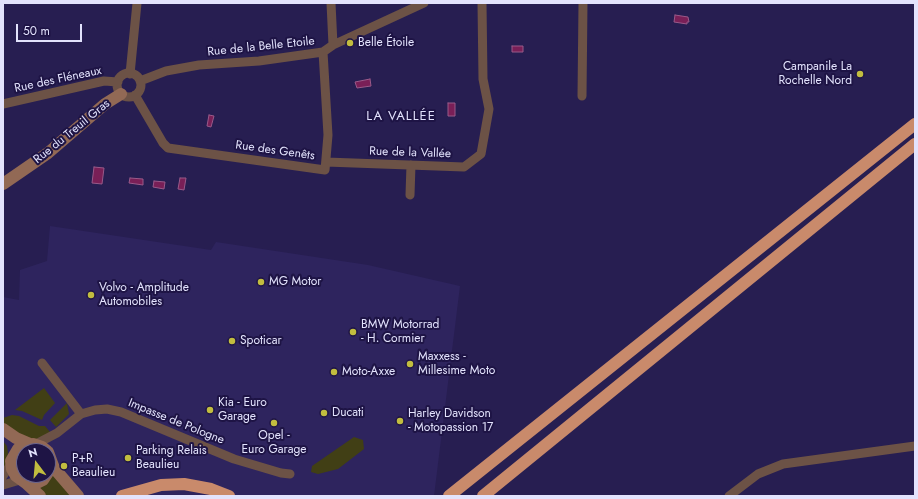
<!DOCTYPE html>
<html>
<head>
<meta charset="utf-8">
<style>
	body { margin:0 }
	#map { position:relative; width:918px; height:499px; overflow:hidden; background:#271e51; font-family:Jost,sans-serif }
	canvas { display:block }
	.frame { position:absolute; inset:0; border:4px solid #e3e3fd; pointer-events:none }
	.north { position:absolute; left:16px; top:443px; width:40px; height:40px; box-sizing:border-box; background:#1e1445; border:1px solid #6d678f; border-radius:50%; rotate:344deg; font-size:11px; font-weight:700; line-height:16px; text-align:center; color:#e3e3fd }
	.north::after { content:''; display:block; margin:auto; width:14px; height:18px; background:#c2bd3f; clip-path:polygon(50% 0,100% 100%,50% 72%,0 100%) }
	.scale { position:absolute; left:16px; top:24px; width:66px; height:18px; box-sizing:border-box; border:2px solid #e3e3fd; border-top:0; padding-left:5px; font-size:12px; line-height:14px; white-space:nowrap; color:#e3e3fd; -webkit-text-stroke:3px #1e1445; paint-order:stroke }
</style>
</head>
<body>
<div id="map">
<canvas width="918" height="499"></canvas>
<div class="frame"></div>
<div class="north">N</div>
<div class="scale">50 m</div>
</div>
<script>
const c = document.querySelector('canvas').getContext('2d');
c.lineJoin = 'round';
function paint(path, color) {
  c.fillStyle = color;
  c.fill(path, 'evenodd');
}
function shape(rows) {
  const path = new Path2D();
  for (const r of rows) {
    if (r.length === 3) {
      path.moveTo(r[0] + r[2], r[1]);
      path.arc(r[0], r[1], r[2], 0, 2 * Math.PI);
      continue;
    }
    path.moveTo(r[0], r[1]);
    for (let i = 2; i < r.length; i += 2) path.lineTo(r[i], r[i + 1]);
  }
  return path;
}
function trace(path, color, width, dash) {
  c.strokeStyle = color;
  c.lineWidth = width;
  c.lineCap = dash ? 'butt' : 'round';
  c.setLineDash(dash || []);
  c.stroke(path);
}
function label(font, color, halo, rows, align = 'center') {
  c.font = font + ' Jost,sans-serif';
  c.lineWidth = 4;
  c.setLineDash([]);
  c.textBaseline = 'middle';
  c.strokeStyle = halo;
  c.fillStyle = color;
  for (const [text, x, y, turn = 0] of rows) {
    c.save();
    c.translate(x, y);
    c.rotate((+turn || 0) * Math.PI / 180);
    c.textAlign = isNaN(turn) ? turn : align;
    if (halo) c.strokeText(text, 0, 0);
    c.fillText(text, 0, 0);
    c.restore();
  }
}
const built = shape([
	[50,226,211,250,216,242,368,265,460,286,434,496,3,496,3,297,19,300,20,270,47,261],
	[24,451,48,451,48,475,24,475]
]);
const green = shape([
	[44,388,55,403,44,415,42,420,22,411,15,410],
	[67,403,69,414,56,427,50,420],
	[12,415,19,416,39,426,45,426,50,432,38,439,29,439,3,424,3,418],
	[354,437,363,440,364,449,338,469,318,474,311,472,312,466],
	[3,441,7,446,8,453,6,466,3,470],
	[54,474,72,496,43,496,39,487,48,482]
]);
const water = shape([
	[675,15,688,17,689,22,687,22,687,24,674,22,675,15],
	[512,46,523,46,523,52,512,52,512,46],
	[370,79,371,86,357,88,355,82,370,79],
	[448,103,455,103,455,116,448,116,448,103],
	[209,115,214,116,211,127,207,126,209,115],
	[94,167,104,168,102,184,92,183,94,167],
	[130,178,143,179,143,185,129,183,130,178],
	[180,178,186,178,184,190,178,189,180,178],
	[154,181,165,182,164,189,153,187,154,181]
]);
const street = shape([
	[331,3,333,45],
	[129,85,12],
	[130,74,137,3],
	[140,81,166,71,199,65,259,61,323,52,333,45,424,3],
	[135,95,163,143,168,148,325,170,328,135,323,52],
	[582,96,583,3],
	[3,104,104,81,118,82],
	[326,162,464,167,481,154,489,109,483,79,482,3],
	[410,195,411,165],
	[42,363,81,414],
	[36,444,57,433,81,414,95,410,107,409,121,412,234,459,281,473,290,474],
	[3,476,11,464],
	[3,485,20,480],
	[729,496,758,474,783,464,915,446]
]);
const secondary = shape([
	[3,184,48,153,105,104,121,94],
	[3,429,16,438,30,444],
	[47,451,42,447,33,444,18,449,11,461,12,469,16,476,27,484,35,484,43,480,51,468,52,463,48,452],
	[52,463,54,468,78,496],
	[27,484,40,496]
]);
const highway = shape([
	[122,496,161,485,184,484,211,489,229,496],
	[449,496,915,124],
	[483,496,915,144]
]);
const markers = [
	[350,43,4,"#c2bd3f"],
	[860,74,4,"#c2bd3f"],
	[261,282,4,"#c2bd3f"],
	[91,295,4,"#c2bd3f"],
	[353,332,4,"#c2bd3f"],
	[232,341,4,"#c2bd3f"],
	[410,364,4,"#c2bd3f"],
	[334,372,4,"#c2bd3f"],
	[210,410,4,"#c2bd3f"],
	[324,413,4,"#c2bd3f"],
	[400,421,4,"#c2bd3f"],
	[274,423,4,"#c2bd3f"],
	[128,458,4,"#c2bd3f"],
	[64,466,4,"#c2bd3f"]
];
const poiNames = [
	["Belle Étoile",358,43],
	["Campanile La",852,67,"right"],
	["Rochelle Nord",852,81,"right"],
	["MG Motor",269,282],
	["Volvo - Amplitude",99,288],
	["Automobiles",99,302],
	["BMW Motorrad",361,325],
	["- H. Cormier",361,339],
	["Spoticar",240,341],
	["Maxxess -",418,357],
	["Millesime Moto",418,371],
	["Moto-Axxe",342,372],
	["Kia - Euro",218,403],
	["Garage",218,417],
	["Ducati",332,413],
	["Harley Davidson",408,414],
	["- Motopassion 17",408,428],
	["Opel -",274,436,"center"],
	["Euro Garage",274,450,"center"],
	["Parking Relais",136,451],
	["Beaulieu",136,465],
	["P+R",72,459],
	["Beaulieu",72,473]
];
const streetNames = [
	["Rue de la Belle Etoile",261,47,-6],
	["Rue des Fléneaux",58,80,-12],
	["Rue du Treuil Gras",72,132,-39],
	["Rue des Genêts",275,151,8],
	["Rue de la Vallée",410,153,2],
	["Impasse de Pologne",176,422,22]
];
const neighbourhoodNames = [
	["LA VALLÉE",401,117]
];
paint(built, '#2e245e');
paint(green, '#413f15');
paint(water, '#791f57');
trace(water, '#995a89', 1);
trace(street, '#6c5246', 9);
trace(secondary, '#926955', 12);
trace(highway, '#c98a6b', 12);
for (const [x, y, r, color] of markers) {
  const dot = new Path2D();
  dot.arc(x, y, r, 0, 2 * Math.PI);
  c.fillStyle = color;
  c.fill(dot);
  trace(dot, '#1e1445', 1.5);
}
label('12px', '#e3e3fd', '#1e1445', poiNames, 'left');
label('12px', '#e3e3fd', '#1e1445', streetNames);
c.letterSpacing = '1px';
label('13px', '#e2e1fc', '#1e1445', neighbourhoodNames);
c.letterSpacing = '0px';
</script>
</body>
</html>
